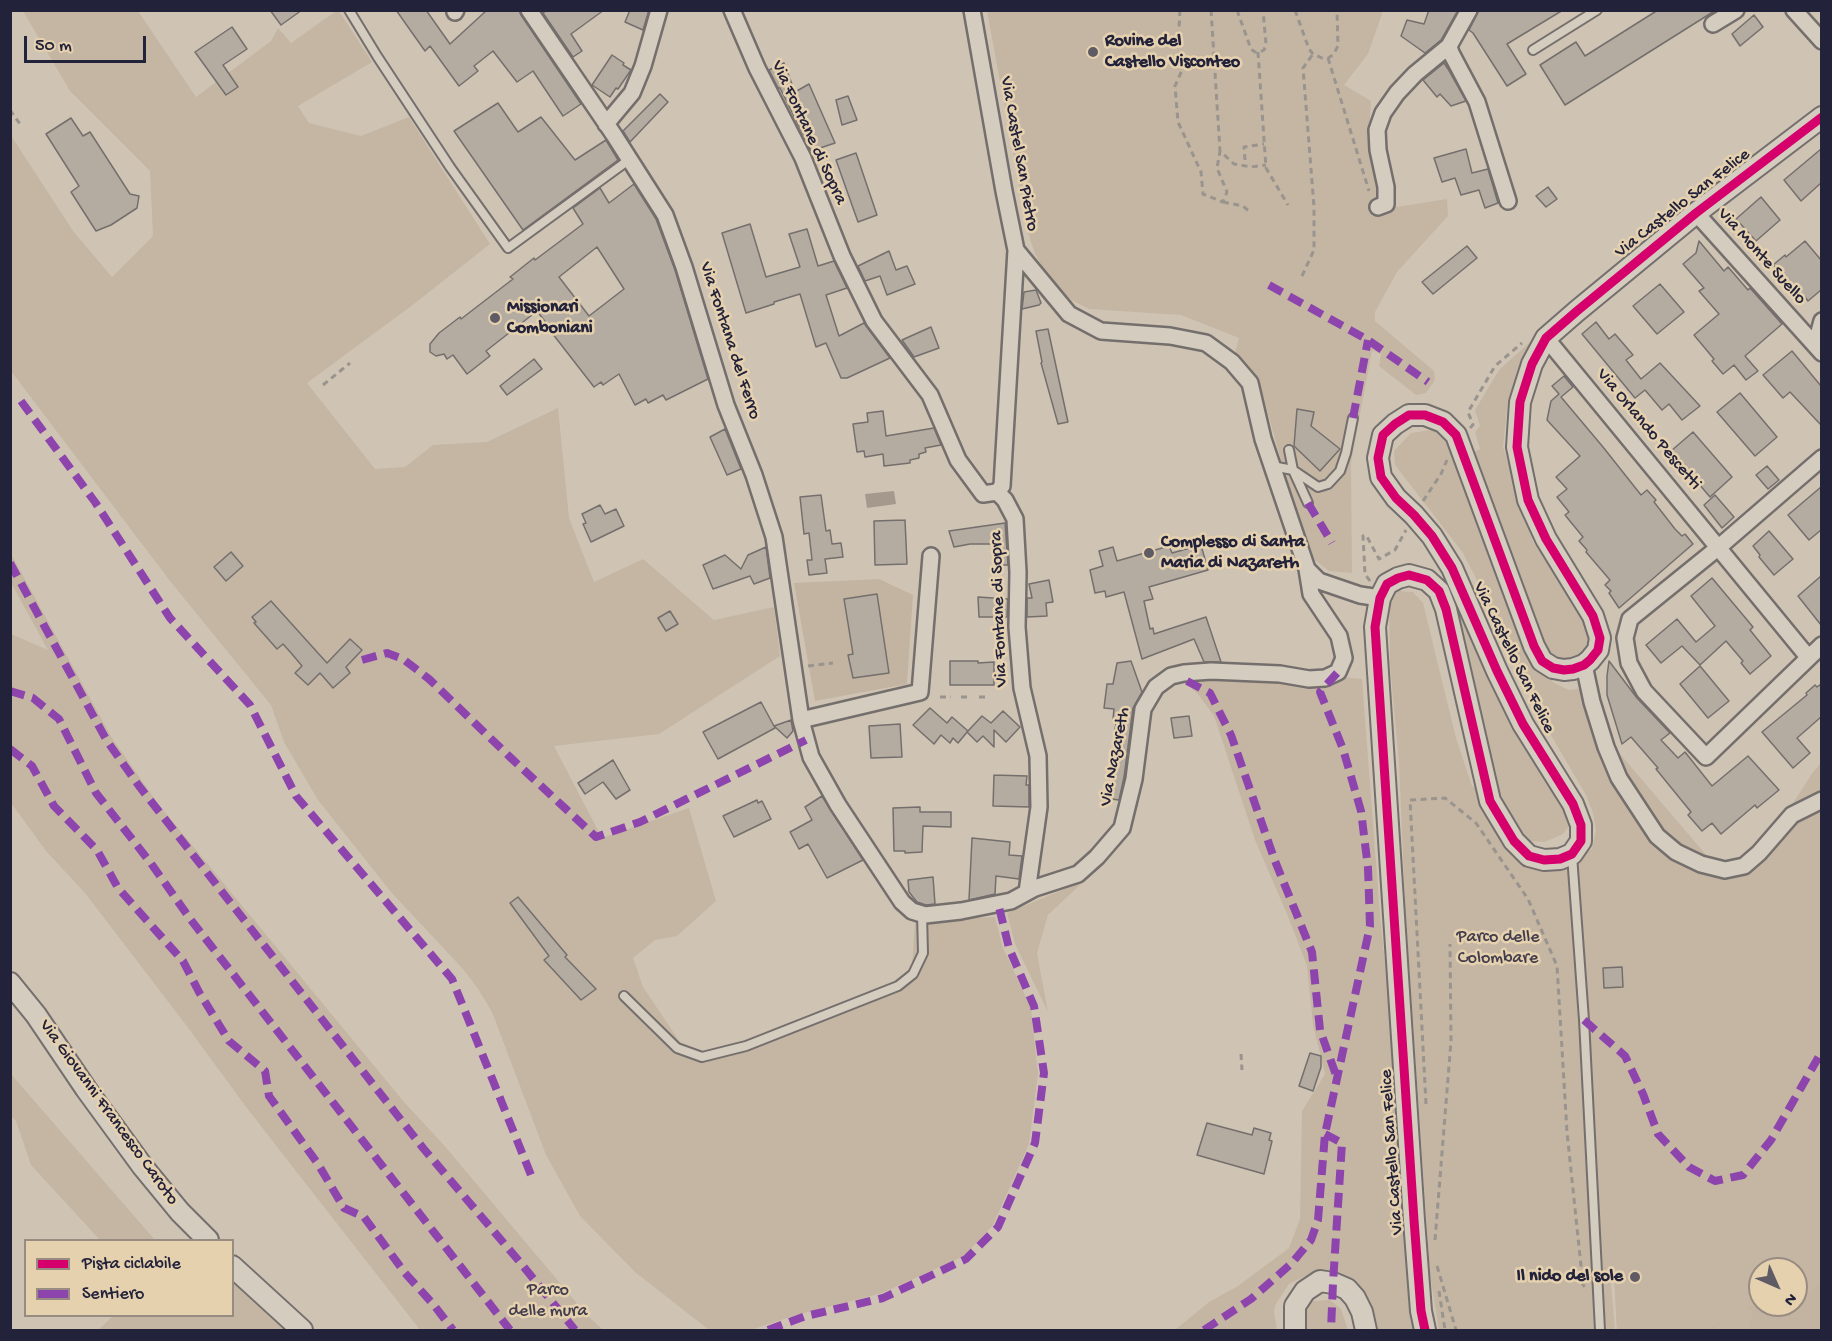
<!DOCTYPE html>
<html>
<head>
<meta charset="utf-8">
<style>
	body { margin:0 }
	#map { position:relative; width:1832px; height:1341px; overflow:hidden; background:#cfc4b3; font-family:"Gochi Hand",sans-serif }
	canvas { display:block }
	.frame { position:absolute; inset:0; border:12px solid #22223b; pointer-events:none }
	.legend { position:absolute; left:24px; top:1239px; width:210px; height:78px; box-sizing:border-box; background:#e6d1af; border:2px solid #988b81; margin:0; padding:8px 10px; list-style:none; font-size:18px; color:#22223b }
	.legend li { display:flex; align-items:center; gap:12px; height:30px }
	.legend b { width:30px; border:2px solid #988b81 }
	.north { position:absolute; left:1748px; top:1257px; width:60px; height:60px; box-sizing:border-box; background:#e6d1af; border:2px solid #988b81; border-radius:50%; rotate:135deg; font-size:16px; font-weight:700; line-height:24px; text-align:center; color:#22223b }
	.north::after { content:''; display:block; margin:auto; width:21px; height:27px; background:#5f5b65; clip-path:polygon(50% 0,100% 100%,50% 72%,0 100%) }
	.scale { position:absolute; left:24px; top:36px; width:122px; height:27px; box-sizing:border-box; border:3px solid #22223b; border-top:0; padding-left:8px; font-size:18px; line-height:21px; white-space:nowrap; color:#22223b; -webkit-text-stroke:4px #e6d1af; paint-order:stroke }
</style>
</head>
<body>
<div id="map">
<canvas width="1832" height="1341"></canvas>
<div class="frame"></div>
<ul class="legend">
<li><b style="height:8px;background:#d6006c"></b>Pista ciclabile</li>
<li><b style="height:8px;background:#8e44ad"></b>Sentiero</li>
</ul>
<div class="north">N</div>
<div class="scale">50 m</div>
</div>
<script>
const c = document.querySelector('canvas').getContext('2d');
c.lineJoin = 'round';
function paint(path, color) {
  c.fillStyle = color;
  c.fill(path, 'evenodd');
}
function shape(rows) {
  const path = new Path2D();
  for (const r of rows) {
    path.moveTo(r[0], r[1]);
    for (let i = 2; i < r.length; i += 2) path.lineTo(r[i], r[i + 1]);
  }
  return path;
}
function trace(path, color, width, dash) {
  c.strokeStyle = color;
  c.lineWidth = width;
  c.lineCap = dash ? 'butt' : 'round';
  c.setLineDash(dash || []);
  c.stroke(path);
}
function label(font, color, halo, rows, align = 'center') {
  c.font = font + ' "Gochi Hand",sans-serif';
  c.lineWidth = 5;
  c.setLineDash([]);
  c.textBaseline = 'middle';
  c.strokeStyle = halo;
  c.fillStyle = color;
  for (const [text, x, y, turn = 0] of rows) {
    c.save();
    c.translate(x, y);
    c.rotate((+turn || 0) * Math.PI / 180);
    c.textAlign = isNaN(turn) ? turn : align;
    if (halo) c.strokeText(text, 0, 0);
    c.fillText(text, 0, 0);
    c.restore();
  }
}
const built = shape([
	[879,579,913,595,907,684,815,701,794,583],
	[1821,1230,1821,1330,1617,1330,1614,1269,1760,1285,1760,1305,1796,1305,1796,1269]
]);
const green = shape([
	[23,11,138,11,196,97,271,41,278,28,291,43,336,11,339,11,372,62,298,106,309,123,361,136,409,117,490,244,414,304,307,383,375,469,405,467,433,445,487,442,558,408,569,518,594,582,643,559,714,620,774,607,780,656,659,734,554,746,602,838,689,808,716,901,677,936,655,940,633,958,643,987,682,1045,701,1053,745,1042,900,980,912,968,915,921,995,917,1003,948,1031,1008,1038,1074,1029,1144,993,1225,964,1256,882,1293,796,1315,751,1330,709,1330,635,1272,580,1216,546,1155,492,1012,478,989,463,969,391,892,318,800,284,742,271,705,170,581,11,371,10,134,73,231,112,277,153,236,150,171,70,91],
	[987,11,1383,11,1368,54,1344,85,1371,101,1369,139,1390,208,1447,199,1448,216,1397,272,1375,312,1375,321,1434,371,1435,380,1426,393,1416,395,1379,366,1381,354,1372,350,1351,463,1352,573,1329,571,1307,554,1262,392,1235,353,1239,338,1181,315,1089,309,1071,300,1048,276,1035,254,1028,233],
	[1530,342,1508,399,1503,447,1533,542,1588,621,1593,636,1587,651,1572,660,1556,660,1539,640,1472,453,1480,449,1475,432,1480,426,1475,410,1499,370],
	[1436,429,1456,456,1537,665,1554,683,1569,690,1584,688,1620,754,1713,863,1754,864,1813,772,1821,763,1821,1280,1807,1294,1796,1295,1796,1269,1760,1269,1760,1302,1747,1309,1753,1311,1748,1330,1712,1330,1724,1320,1707,1330,1617,1330,1614,1275,1610,1273,1615,1330,1439,1330,1430,1275,1405,904,1399,763,1390,664,1389,603,1394,594,1399,591,1413,592,1423,603,1456,738,1472,786,1479,788,1493,821,1557,869,1592,849,1596,830,1593,813,1586,795,1535,708,1537,706,1520,675,1483,592,1463,553,1395,465,1394,451,1411,433],
	[10,552,112,738,159,805,404,1102,443,1144,586,1314,603,1330,420,1330,246,1107,189,1029,85,893,46,851,11,803,11,634,48,650,11,583],
	[1456,605,1523,746,1547,776,1568,808,1570,825,1563,834,1545,842,1527,841,1503,814],
	[1242,667,1362,679,1380,915,1400,1111,1408,1291,1414,1330,1378,1330,1371,1304,1365,1293,1354,1281,1342,1274,1317,1270,1289,1284,1276,1304,1274,1311,1277,1330,1175,1330,1209,1302,1238,1286,1289,1248,1300,1219,1302,1111,1325,1074,1313,1025,1307,966,1287,914,1255,840,1214,716,1198,694,1192,689,1206,669],
	[1084,881,1048,915,1037,953,1048,1012,1015,944,1007,913],
	[11,1074,155,1240,100,1240,31,1165,16,1121,11,1116],
	[233,1279,286,1330,98,1330,113,1316,232,1316],
	[1330,1300,1341,1309,1348,1330,1306,1330,1304,1312,1309,1305,1314,1301]
]);
const water = shape([
	[894,491,896,504,867,508,865,494]
]);
const building = shape([
	[270,10,302,10,281,25,270,10],
	[396,10,426,10,450,44,487,10,519,10,521,15,581,104,563,116,533,71,517,82,493,51,474,66,478,71,459,86,430,46,425,51,396,10],
	[547,10,604,10,571,34,582,51,573,57,543,13,547,10],
	[630,10,649,10,643,30,625,22,630,10],
	[1429,10,1458,10,1441,40,1425,53,1401,36,1407,20,1424,24,1429,10],
	[1479,10,1563,10,1507,44,1526,74,1507,86,1473,33,1469,30,1479,10],
	[1658,10,1716,10,1565,105,1540,65,1576,42,1585,56,1658,10],
	[1754,15,1763,27,1740,46,1732,34,1754,15],
	[232,27,247,49,223,65,238,87,226,95,195,52,232,27],
	[612,55,624,63,623,65,631,70,618,89,616,88,610,97,592,85,612,55],
	[784,63,795,92,809,84,835,143,811,151,780,88,778,88,769,70,784,63],
	[1444,63,1448,69,1466,101,1451,106,1440,94,1437,97,1423,80,1444,63],
	[660,94,668,102,630,142,623,131,660,94],
	[848,96,857,120,842,125,836,100,848,96],
	[498,103,518,132,541,117,575,160,606,140,618,160,523,230,454,131,498,103],
	[71,118,83,136,90,132,130,194,139,196,137,208,111,225,96,231,71,192,79,186,46,134,71,118],
	[1466,149,1472,173,1488,169,1498,203,1485,208,1479,190,1461,195,1455,178,1442,182,1434,158,1466,149],
	[1821,149,1821,183,1801,201,1784,180,1821,149],
	[856,153,877,215,858,222,836,160,856,153],
	[634,184,656,219,675,270,708,379,666,400,663,395,648,403,646,399,635,405,619,374,603,385,601,382,594,387,552,333,553,332,537,311,486,351,490,356,467,374,453,355,447,359,444,354,436,356,430,352,430,344,439,333,460,317,461,319,513,279,510,277,534,258,535,260,583,224,573,208,600,188,609,203,634,184],
	[597,247,624,289,589,316,559,277,597,247],
	[1548,187,1557,199,1546,207,1536,196,1548,187],
	[1761,197,1780,220,1756,241,1736,219,1761,197],
	[750,224,766,277,800,267,789,234,807,229,818,266,834,261,847,288,826,295,839,336,864,323,890,358,847,378,841,378,826,343,816,347,800,294,774,302,774,304,746,313,722,233,750,224],
	[1699,241,1724,271,1728,267,1748,290,1750,288,1782,324,1745,356,1758,371,1746,380,1734,365,1723,374,1712,361,1714,359,1694,335,1719,314,1699,291,1704,288,1683,264,1696,253,1699,241],
	[1805,241,1821,260,1821,290,1808,301,1805,297,1803,299,1773,265,1785,255,1786,257,1805,241],
	[1467,246,1477,258,1433,294,1422,282,1467,246],
	[889,251,896,270,907,266,915,284,887,295,880,276,865,281,858,266,889,251],
	[1660,284,1684,312,1657,334,1633,306,1660,284],
	[1036,290,1041,303,1039,305,1022,309,1024,292,1036,290],
	[1596,322,1609,339,1615,334,1633,355,1626,360,1641,379,1660,363,1700,406,1682,420,1669,404,1662,410,1645,390,1635,398,1582,334,1596,322],
	[931,327,939,348,914,357,902,340,931,327],
	[1048,329,1068,422,1058,424,1041,363,1042,362,1036,331,1048,329],
	[1792,351,1821,386,1821,425,1790,392,1783,398,1763,375,1792,351],
	[534,359,542,369,507,395,500,386,534,359],
	[1564,376,1573,387,1561,397,1603,447,1641,495,1647,490,1656,500,1654,502,1675,529,1682,536,1685,534,1693,544,1619,608,1609,593,1611,591,1605,585,1610,580,1586,552,1587,550,1579,541,1583,537,1565,515,1569,512,1557,497,1567,489,1556,477,1580,456,1547,420,1551,401,1559,394,1552,386,1564,376],
	[1740,393,1777,437,1755,456,1717,412,1740,393],
	[1297,409,1314,412,1311,426,1340,449,1320,471,1294,446,1297,409],
	[883,411,886,436,934,428,941,445,925,448,926,452,919,454,919,458,910,460,910,463,884,466,883,454,865,457,864,451,857,452,853,424,868,422,867,413,883,411],
	[725,429,741,469,727,475,710,437,725,429],
	[1693,432,1732,477,1710,497,1671,451,1693,432],
	[1767,466,1779,480,1768,489,1756,475,1767,466],
	[1821,487,1821,530,1809,540,1788,515,1821,487],
	[821,495,826,531,830,530,832,544,841,543,843,557,825,559,827,573,809,575,807,560,812,560,809,533,804,534,800,497,821,495],
	[1715,495,1734,517,1722,528,1704,505,1715,495],
	[600,505,605,514,616,509,624,526,591,542,583,524,586,523,582,514,600,505],
	[905,520,907,564,875,565,874,521,905,520],
	[1005,523,1008,565,1001,565,1000,544,970,544,954,547,949,531,1005,523],
	[1769,531,1793,559,1774,575,1759,557,1760,555,1753,546,1769,531],
	[1201,545,1208,570,1149,587,1153,599,1144,601,1150,629,1153,628,1154,634,1206,617,1221,662,1204,662,1194,639,1142,659,1124,592,1106,597,1105,591,1095,593,1090,570,1103,566,1099,551,1113,547,1117,561,1169,546,1172,553,1201,545],
	[766,547,770,578,754,584,750,576,713,589,703,565,725,555,741,569,748,555,766,547],
	[231,552,243,566,226,581,214,567,231,552],
	[1821,576,1821,625,1798,596,1821,576],
	[1712,578,1753,627,1750,630,1771,656,1750,674,1741,663,1743,661,1726,641,1700,665,1682,646,1661,663,1646,645,1677,619,1696,642,1715,626,1691,596,1712,578],
	[1049,580,1053,602,1046,603,1047,616,1027,617,1027,598,1032,598,1029,584,1049,580],
	[877,594,889,673,853,678,848,655,853,654,844,599,877,594],
	[978,597,1008,599,1007,617,979,617,978,597],
	[271,601,327,663,350,639,362,650,346,667,350,673,333,688,320,673,308,685,295,673,302,666,292,654,283,644,277,649,254,623,256,622,252,617,271,601],
	[670,611,678,624,666,631,658,618,670,611],
	[950,661,978,661,978,663,994,662,994,685,950,685,950,661],
	[1131,661,1142,692,1133,708,1124,777,1119,800,1111,799,1118,729,1115,729,1117,719,1113,719,1114,709,1104,708,1107,684,1113,684,1117,663,1131,661],
	[1609,661,1637,698,1670,733,1661,740,1678,758,1685,752,1712,786,1748,756,1779,790,1757,808,1755,805,1721,834,1712,823,1702,831,1688,815,1691,812,1656,769,1658,768,1631,737,1622,744,1607,695,1607,676,1609,661],
	[1700,666,1729,701,1708,718,1680,684,1700,666],
	[1821,684,1821,717,1797,738,1810,753,1793,768,1762,732,1807,695,1806,693,1815,685,1817,687,1821,684],
	[761,702,774,726,791,720,793,731,787,738,774,726,775,728,718,759,703,732,761,702],
	[930,708,947,723,952,717,968,731,958,743,953,738,950,743,941,735,934,744,913,725,930,708],
	[1003,711,1020,727,1006,742,994,730,994,747,983,736,977,742,967,732,982,716,991,723,1003,711],
	[1189,716,1192,736,1174,738,1171,718,1189,716],
	[900,724,902,757,871,758,869,726,900,724],
	[613,760,630,790,616,799,603,782,585,794,578,783,613,760],
	[994,775,1027,776,1026,785,1029,785,1029,807,993,806,994,775],
	[822,796,863,860,827,878,808,844,799,849,790,832,812,820,805,807,822,796],
	[757,800,758,803,762,801,771,819,734,837,723,816,757,800],
	[920,807,920,812,951,812,951,827,923,826,922,852,905,853,905,851,894,851,893,808,920,807],
	[972,838,1010,842,1009,855,1022,856,1019,879,996,876,995,894,969,900,972,838],
	[933,877,935,904,926,905,917,902,909,892,908,880,933,877],
	[518,897,567,955,565,957,596,989,581,1000,544,960,549,956,510,903,518,897],
	[1622,967,1623,987,1604,988,1603,968,1622,967],
	[1310,1053,1321,1056,1321,1067,1313,1091,1299,1086,1310,1053],
	[1207,1123,1252,1135,1254,1128,1271,1133,1269,1140,1272,1141,1264,1174,1197,1155,1207,1123]
]);
const path = shape([
	[1180,10,1178,49,1183,68,1175,86,1178,122,1201,172,1203,194,1223,202,1227,192,1217,168,1220,151,1234,164,1251,167,1266,165],
	[1211,10,1220,151],
	[1237,10,1251,49,1255,52,1260,52,1264,50,1266,44,1263,10],
	[1295,10,1309,49,1313,54,1322,58,1328,58,1333,55,1338,46,1337,10],
	[1258,52,1266,168,1288,205],
	[1328,58,1369,191],
	[10,110,20,124],
	[1245,160,1244,147,1264,144],
	[1223,202,1243,206,1251,213],
	[1302,276,1314,250,1314,207,1303,68,1313,54],
	[323,385,350,363],
	[1470,428,1473,425,1468,412,1495,366,1522,343],
	[1423,501,1441,474,1447,460],
	[1370,581,1365,574,1363,536,1366,535,1379,559,1395,550,1406,530],
	[808,666,833,663],
	[940,697,951,697],
	[961,697,968,697],
	[979,697,986,697],
	[1241,1054,1242,1070],
	[1426,1104,1410,800,1445,798,1476,823,1528,899,1557,966,1567,1132,1583,1285,1585,1287],
	[1435,1240,1451,1041,1450,944],
	[1437,1266,1456,1330],
	[1439,1291,1445,1330]
]);
const lane = shape([
	[349,10,377,56,450,167,508,248,630,159],
	[1533,50,1597,10],
	[1289,450,1293,470,1308,503],
	[1272,466,1293,470,1318,487,1328,484,1340,471,1346,453,1353,418],
	[1572,855,1584,1020,1600,1330],
	[624,996,677,1048,702,1057,746,1046,898,986,913,974,923,953,922,914]
]);
const street = shape([
	[529,10,614,135,665,215,684,267,726,405,754,475,774,537,801,720,811,757,838,805,902,902,912,911,925,915,961,911,1011,901,1035,888,1078,874,1097,857,1122,828,1134,779,1143,709,1156,687,1171,676,1184,673,1211,671,1280,674,1309,679,1325,678,1338,672,1344,658,1339,636,1311,594,1307,569],
	[732,10,757,68,803,158,842,256,874,321,930,395,958,460,983,494,997,492],
	[972,10,1004,191,1016,250,1069,314,1101,331,1170,336,1206,343,1232,362,1250,383,1263,439,1307,569,1319,581,1360,595,1380,598],
	[1794,10,1822,41],
	[455,12,456,10],
	[1713,24,1736,10],
	[1449,46,1451,53,1477,102,1508,201],
	[606,124,632,93,643,66,659,10],
	[1378,207,1386,204,1386,187,1378,150,1377,130,1383,113,1397,93,1415,74,1449,46,1469,10],
	[1696,213,1822,353],
	[1822,321,1819,332,1822,346],
	[1546,338,1808,657],
	[1822,458,1719,547,1630,619,1625,638,1629,663,1644,691,1706,757,1822,645],
	[997,492,1005,500,1015,519,1018,572,1017,627,1022,688,1038,756,1039,807,1027,892],
	[997,492,1002,486,1016,250],
	[1584,665,1592,702,1606,747,1619,778,1657,836,1676,852,1701,864,1725,870,1744,866,1759,853,1792,815,1822,800],
	[801,720,920,692,931,556]
]);
const secondary = shape([
	[10,983,36,1015,86,1089,143,1167,180,1212,208,1240],
	[232,1266,302,1330],
	[1295,1330,1295,1306,1305,1291,1320,1281,1333,1283,1347,1289,1355,1298,1362,1312,1366,1330],
	[1425,1330,1421,1311,1414,1220,1375,627,1380,598,1387,584,1398,578,1409,575,1427,580,1439,591,1446,609,1490,801,1514,841,1529,856,1544,860,1560,859,1572,854,1581,841,1581,825,1573,804,1523,724,1497,671,1452,568,1432,536,1414,515,1396,498,1381,477,1378,458,1383,435,1395,424,1409,415,1425,415,1443,422,1456,435,1534,646,1542,661,1553,668,1564,670,1573,669,1584,665,1590,660,1598,650,1600,638,1593,616,1546,539,1528,500,1517,447,1520,402,1532,364,1546,338,1577,311,1696,213,1822,117]
]);
const quiet = shape([
	[1269,285,1368,340,1428,382],
	[21,401,95,502,170,618,250,705,296,796,452,979,531,1175],
	[1353,418,1368,340],
	[1308,503,1332,543],
	[10,563,107,741,139,786,423,1148,519,1261,575,1330],
	[362,660,387,653,403,659,429,679,511,758,596,837,640,822,806,740],
	[1187,681,1210,693,1231,735,1275,861,1312,952,1320,1030,1337,1078],
	[10,691,33,698,59,719,96,793,150,862,191,920,510,1330],
	[10,749,32,766,54,806,97,850,118,888,183,961,199,992,229,1041,265,1071,269,1096,318,1164,344,1208,364,1217,405,1273,433,1304,453,1330],
	[1584,1020,1625,1056,1643,1094,1658,1134,1689,1167,1715,1181,1743,1175,1771,1140,1822,1051],
	[1325,1134,1342,1143,1333,1283,1331,1330],
	[768,1330,806,1316,883,1298,966,1259,998,1227,1035,1143,1044,1073,1034,1006,1009,948,998,903],
	[1204,1330,1251,1299,1292,1263,1311,1240,1318,1220,1325,1134,1370,926,1368,868,1361,811,1343,749,1320,692,1338,672]
]);
const cycleway = shape([
	[1425,1330,1421,1311,1414,1220,1375,627,1380,598,1387,584,1398,578,1409,575,1427,580,1439,591,1446,609,1490,801,1514,841,1529,856,1544,860,1560,859,1572,854,1581,841,1581,825,1573,804,1523,724,1497,671,1452,568,1432,536,1414,515,1396,498,1381,477,1378,458,1383,435,1395,424,1409,415,1425,415,1443,422,1456,435,1534,646,1542,661,1553,668,1564,670,1573,669,1584,665,1590,660,1598,650,1600,638,1593,616,1546,539,1528,500,1517,447,1520,402,1532,364,1546,338,1577,311,1696,213,1822,117]
]);
const markers = [
	[1093,52,6,"#5f5b65"],
	[495,318,6,"#5f5b65"],
	[1149,553,6,"#5f5b65"],
	[1635,1277,6,"#5f5b65"]
];
const poiNames = [
	["Rovine del",1105,42],
	["Castello Visconteo",1105,63],
	["Missionari",507,308],
	["Comboniani",507,329],
	["Complesso di Santa",1161,543],
	["Maria di Nazareth",1161,564],
	["Il nido del sole",1623,1277,"right"]
];
const streetNames = [
	["Via Fontane di Sopra",808,133,65],
	["Via Castel San Pietro",1018,154,80],
	["Via Castello San Felice",1683,204,-38],
	["Via Monte Suello",1761,257,48],
	["Via Fontana del Ferro",729,341,72],
	["Via Orlando Pescetti",1648,430,50],
	["Via Fontane di Sopra",1000,609,-92],
	["Via Castello San Felice",1513,658,64],
	["Via Nazareth",1116,757,-79],
	["Via Giovanni Francesco Caroto",108,1113,54],
	["Via Castello San Felice",1393,1152,-94]
];
const parkNames = [
	["Parco delle",1498,938],
	["Colombare",1498,959],
	["Parco",548,1291],
	["delle mura",548,1312]
];
paint(built, '#c2b4a1');
paint(green, '#c4b6a3');
paint(water, '#a5998e');
paint(building, '#b4aca1');
trace(building, '#746f6d', 1.5);
trace(lane, '#746f6d', 12);
trace(street, '#746f6d', 20);
trace(secondary, '#746f6d', 24);
trace(path, '#9a948e', 3, [6, 4.5]);
trace(lane, '#d3ccbf', 8);
trace(street, '#d3ccbf', 15);
trace(secondary, '#d3ccbf', 20);
trace(quiet, '#8e44ad', 8, [15, 8]);
trace(cycleway, '#d6006c', 9);
for (const [x, y, r, color] of markers) {
  const dot = new Path2D();
  dot.arc(x, y, r, 0, 2 * Math.PI);
  c.fillStyle = color;
  c.fill(dot);
  trace(dot, '#e6d1af', 2);
}
label('bold 18px', '#22223b', '#e6d1af', poiNames, 'left');
label('18px', '#22223b', '#e6d1af', streetNames);
label('18px', '#413d4d', '#e6d1af', parkNames);
</script>
</body>
</html>
